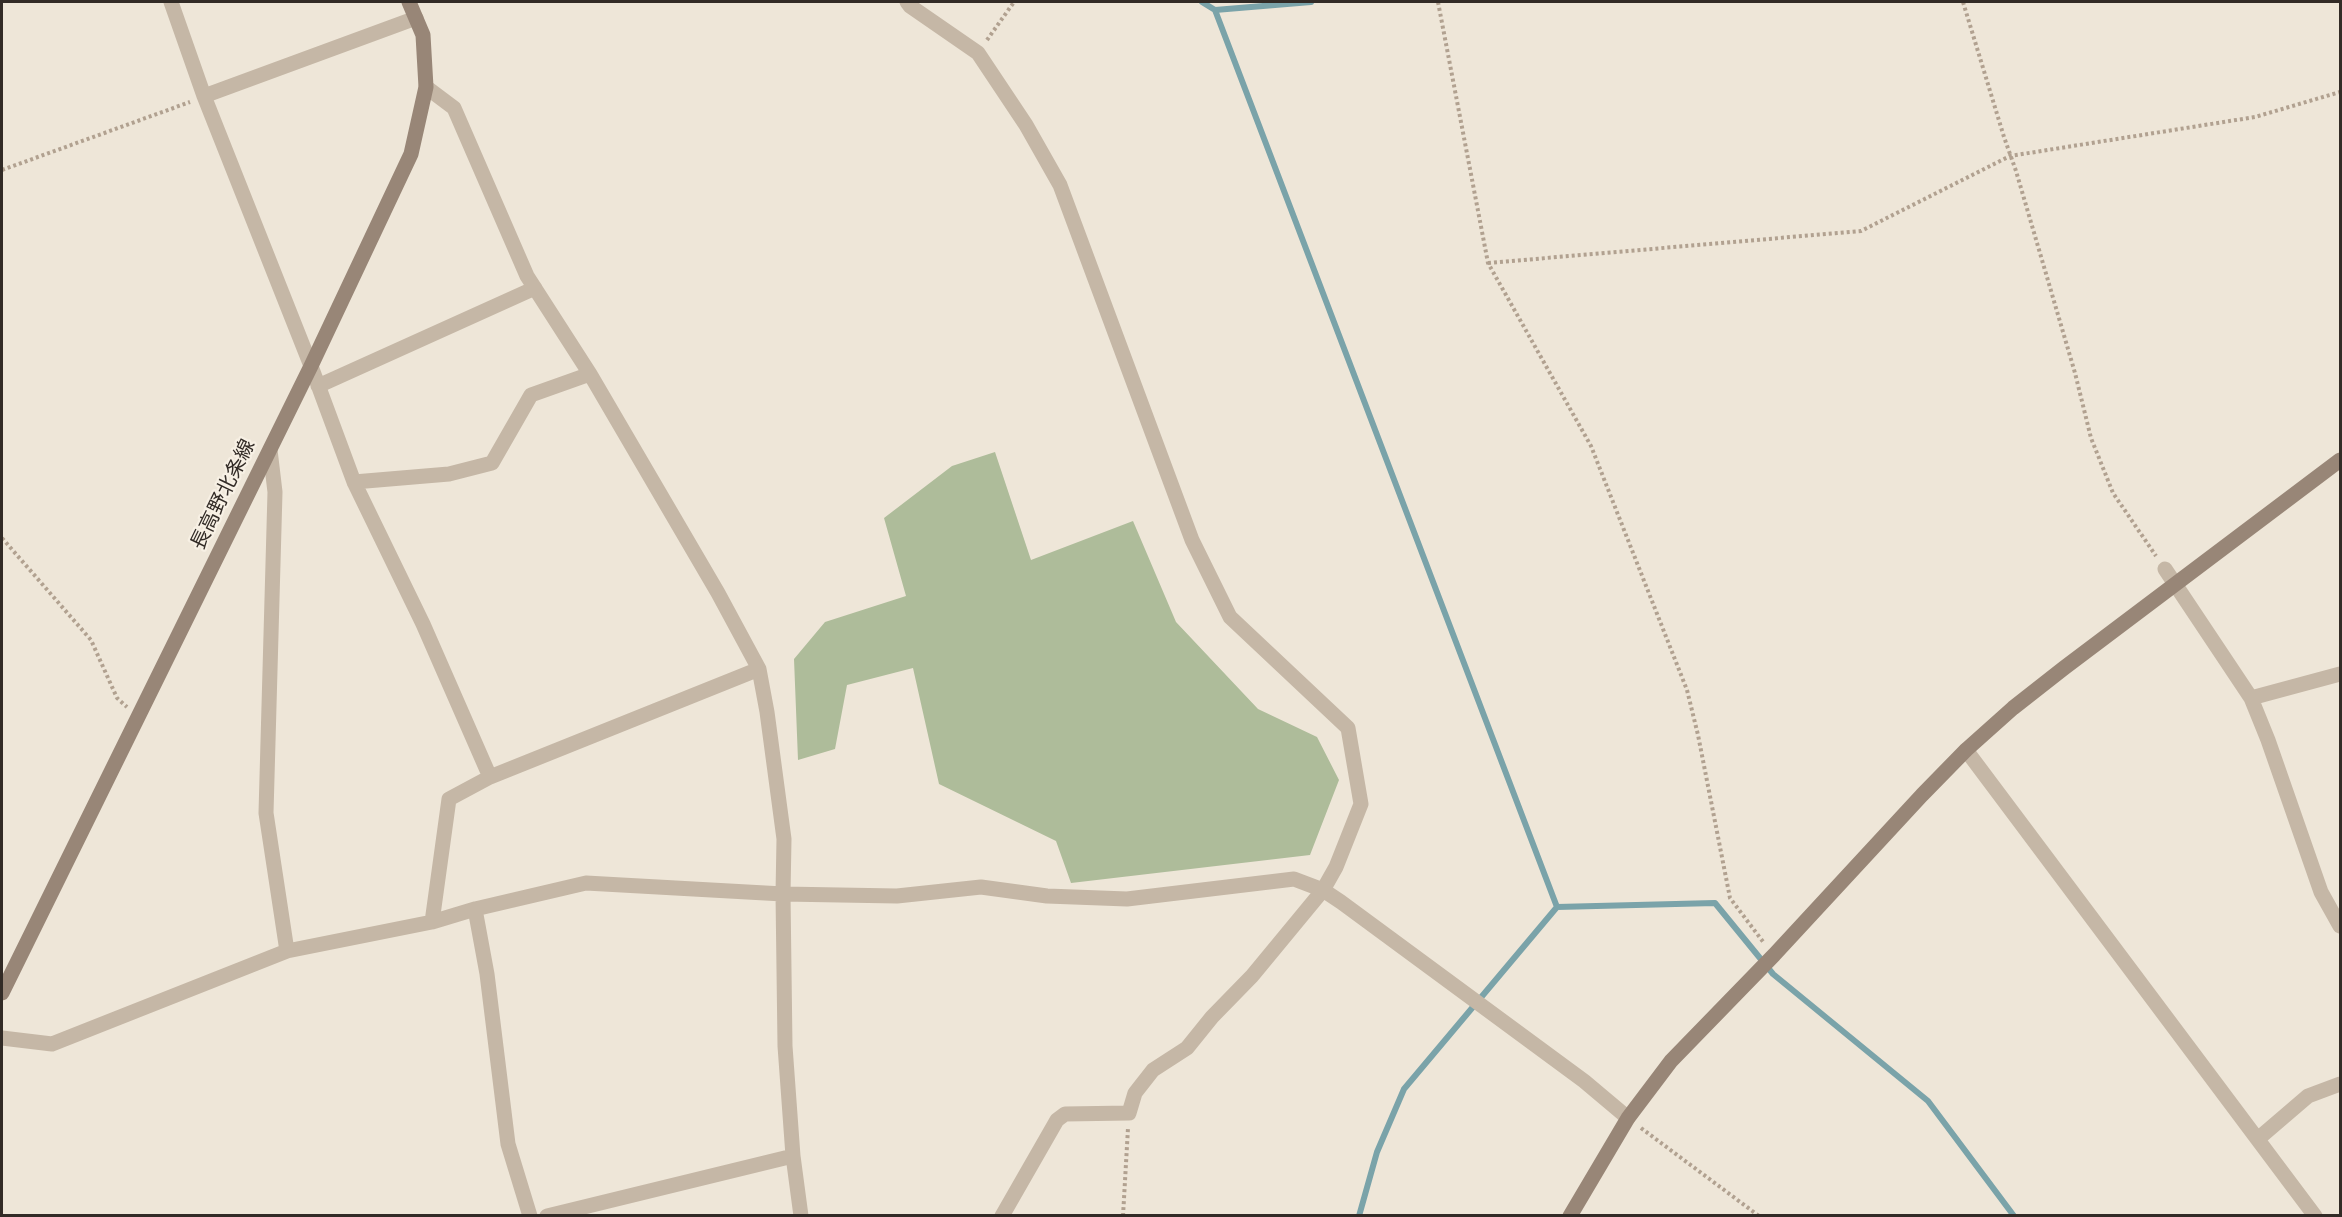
<!DOCTYPE html>
<html>
<head>
<meta charset="utf-8">
<style>
	body { margin:0 }
	#map { position:relative; width:2342px; height:1217px; overflow:hidden; background:#eee6d8; font-family:Roboto,sans-serif }
	canvas { display:block }
	.frame { position:absolute; inset:0; border:3px solid #322b26; pointer-events:none }
</style>
</head>
<body>
<div id="map">
<canvas width="2342" height="1217"></canvas>
<div class="frame"></div>
</div>
<script>
const c = document.querySelector('canvas').getContext('2d');
c.lineJoin = 'round';
function paint(path, color) {
  c.fillStyle = color;
  c.fill(path, 'evenodd');
}
function shape(rows) {
  const path = new Path2D();
  for (const r of rows) {
    path.moveTo(r[0], r[1]);
    for (let i = 2; i < r.length; i += 2) path.lineTo(r[i], r[i + 1]);
  }
  return path;
}
function trace(path, color, width, dash) {
  c.strokeStyle = color;
  c.lineWidth = width;
  c.lineCap = dash ? 'butt' : 'round';
  c.setLineDash(dash || []);
  c.stroke(path);
}
function label(font, color, halo, rows, align = 'center') {
  c.font = font + ' Roboto,"Noto Sans JP",sans-serif';
  c.lineWidth = 4.5;
  c.setLineDash([]);
  c.textBaseline = 'middle';
  c.strokeStyle = halo;
  c.fillStyle = color;
  for (const [text, x, y, turn = 0] of rows) {
    c.save();
    c.translate(x, y);
    c.rotate((+turn || 0) * Math.PI / 180);
    c.textAlign = isNaN(turn) ? turn : align;
    if (halo) c.strokeText(text, 0, 0);
    c.fillText(text, 0, 0);
    c.restore();
  }
}
const green = shape([
	[995,452,1031,560,1133,521,1176,622,1258,709,1317,737,1339,780,1310,855,1071,883,1056,841,939,784,913,668,847,685,835,749,798,760,794,659,825,622,906,596,884,518,952,466]
]);
const stream = shape([
	[1202,2,1215,10,1311,2],
	[1215,10,1557,907,1404,1089,1377,1152,1359,1216],
	[1557,907,1715,903,1773,974,1928,1101,2014,1216]
]);
const path = shape([
	[1438,2,1488,263,1591,446,1687,690,1698,735,1730,898,1764,943],
	[1963,2,2004,137,2016,171,2075,373,2091,438,2113,493,2156,556],
	[987,40,1014,2],
	[2,170,190,102],
	[1488,263,1861,231,2010,156,2255,117,2340,92],
	[2,538,91,640,117,698,127,707],
	[1641,1128,1759,1216],
	[1123,1216,1128,1128]
]);
const street = shape([
	[171,2,204,96,311,366,354,482,423,624,490,777],
	[907,2,910,6,978,53,1026,125,1060,185,1192,540,1230,617,1348,728,1361,804,1336,867,1323,890,1252,976,1212,1017,1187,1048,1153,1070,1135,1093,1129,1113,1065,1114,1057,1120,1002,1216],
	[426,87,454,108,527,276,590,374,718,593,759,669,767,712,784,839,783,894,785,1046,793,1156,801,1216],
	[204,96,416,18],
	[318,386,535,288],
	[270,450,275,492,266,813,287,951],
	[354,482,449,474,492,463,531,395,590,374],
	[2165,569,2251,698,2268,740,2321,892,2340,926],
	[2251,698,2340,674],
	[1966,750,2315,1216],
	[475,909,487,974,508,1144,530,1216],
	[432,922,449,799,490,777,759,669],
	[2,1038,52,1044,287,951,432,922,475,909,586,883,783,894,897,896,981,887,1047,896,1127,899,1294,879,1323,890,1341,902,1584,1081,1628,1118],
	[2259,1138,2308,1096,2340,1084],
	[547,1216,793,1156]
]);
const secondary = shape([
	[2,993,311,366,411,154,426,87,423,35,409,2],
	[1570,1216,1628,1118,1671,1061,1774,955,1922,795,1966,750,2013,708,2064,668,2340,460]
]);
const streetNames = [
	["長高野北条線",224,495,-64]
];
paint(green, '#aebc9a');
trace(stream, '#7aa3a9', 6);
trace(path, '#b1a190', 4, [3, 3]);
trace(street, '#c5b7a6', 15);
trace(secondary, '#988677', 15);
label('20px', '#322b26', '#f7f0e4', streetNames);
</script>
</body>
</html>
